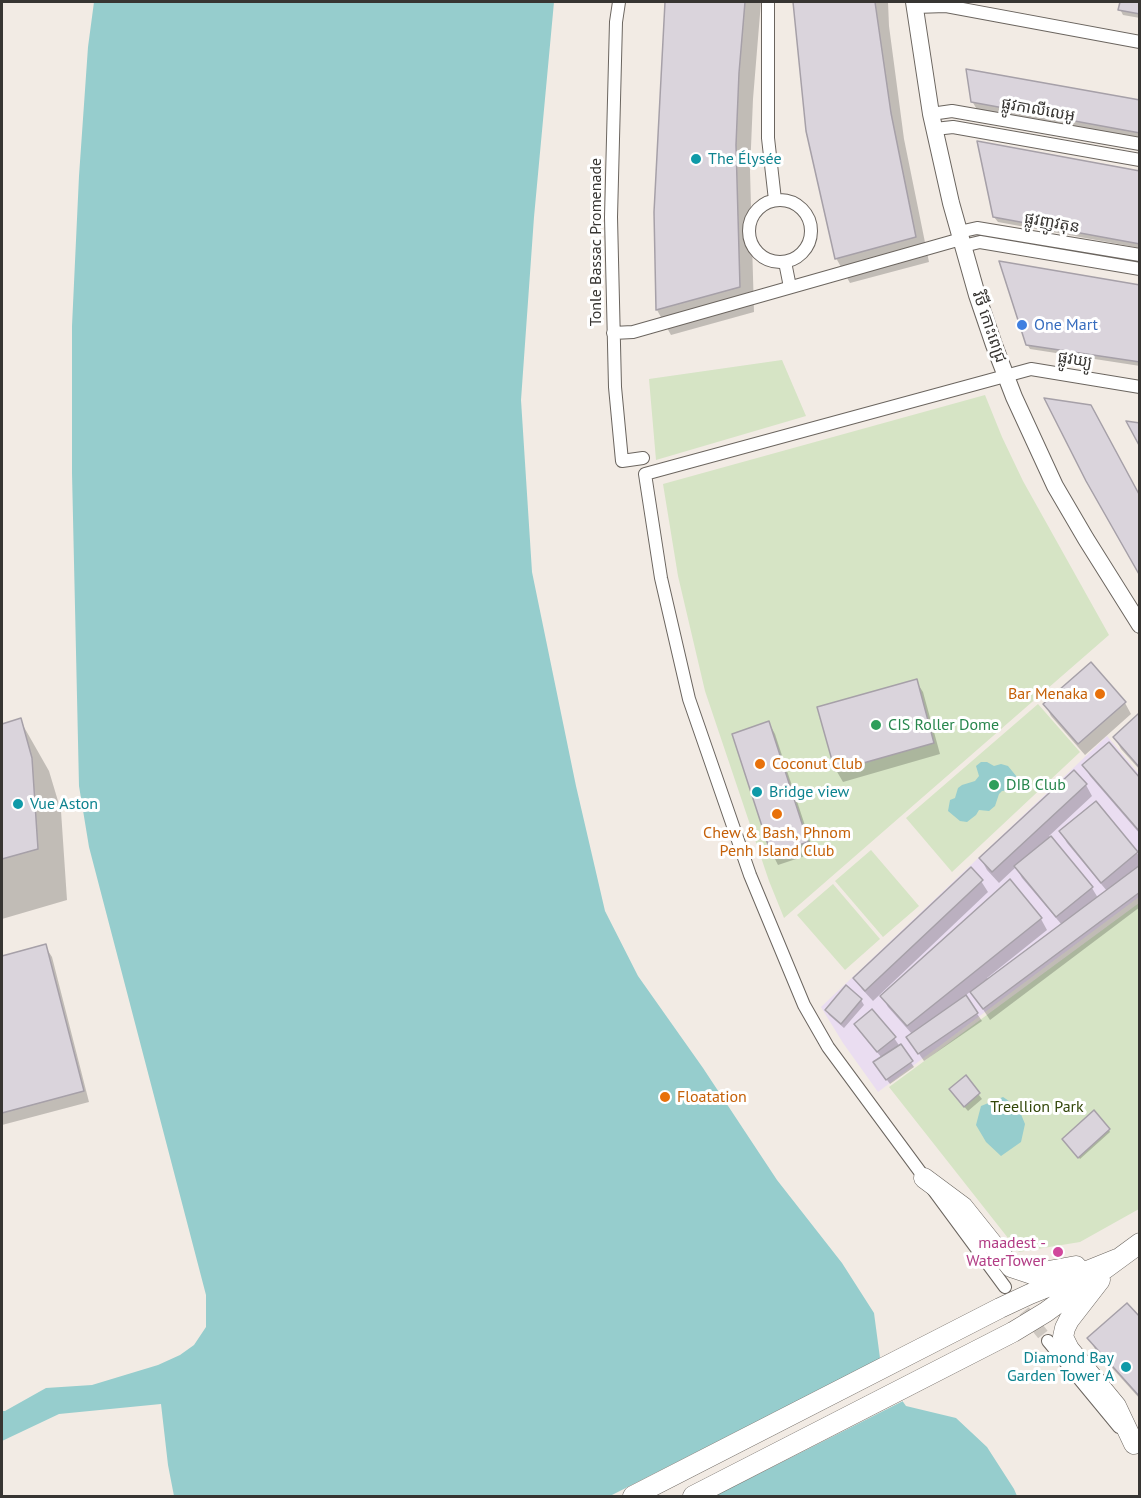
<!DOCTYPE html>
<html>
<head>
<meta charset="utf-8">
<style>
	body { margin:0 }
	#map { position:relative; width:1141px; height:1498px; overflow:hidden; background:#f2ebe4; font-family:"PT Sans",sans-serif }
	canvas { display:block }
	.frame { position:absolute; inset:0; border:3px solid #373532; pointer-events:none }
</style>
</head>
<body>
<div id="map">
<canvas width="1141" height="1498"></canvas>
<div class="frame"></div>
</div>
<script>
const c = document.querySelector('canvas').getContext('2d');
c.lineJoin = 'round';
function paint(path, color) {
  c.fillStyle = color;
  c.fill(path, 'evenodd');
}
function shape(rows) {
  const path = new Path2D();
  for (const r of rows) {
    if (r.length === 3) {
      path.moveTo(r[0] + r[2], r[1]);
      path.arc(r[0], r[1], r[2], 0, 2 * Math.PI);
      continue;
    }
    path.moveTo(r[0], r[1]);
    for (let i = 2; i < r.length; i += 2) path.lineTo(r[i], r[i + 1]);
  }
  return path;
}
function trace(path, color, width, dash) {
  c.strokeStyle = color;
  c.lineWidth = width;
  c.lineCap = dash ? 'butt' : 'round';
  c.setLineDash(dash || []);
  c.stroke(path);
}
function label(font, color, halo, rows, align = 'center') {
  c.font = font + ' "PT Sans","Noto Sans Khmer",sans-serif';
  c.lineWidth = 6;
  c.setLineDash([]);
  c.textBaseline = 'middle';
  c.strokeStyle = halo;
  c.fillStyle = color;
  for (const [text, x, y, turn = 0] of rows) {
    c.save();
    c.translate(x, y);
    c.rotate((+turn || 0) * Math.PI / 180);
    c.textAlign = isNaN(turn) ? turn : align;
    if (halo) c.strokeText(text, 0, 0);
    c.fillText(text, 0, 0);
    c.restore();
  }
}
const commercial = shape([
	[1107,736,1139,774,1139,897,878,1092,843,1043,821,1007]
]);
const green = shape([
	[782,360,806,416,656,460,649,379],
	[985,395,1002,437,1023,481,1109,635,784,918,769,881,705,691,678,576,663,484],
	[1038,704,1080,752,952,872,906,818],
	[871,850,919,906,883,937,835,881],
	[833,884,880,939,845,970,797,915],
	[1139,903,1139,1209,1080,1242,1019,1252,889,1087]
]);
const water = shape([
	[94,2,554,2,534,217,521,400,532,572,576,786,605,911,638,976,703,1068,777,1180,842,1263,874,1313,880,1358,891,1385,906,1406,956,1418,987,1447,1014,1489,1017,1496,174,1496,168,1465,161,1404,59,1414,2,1441,2,1411,5,1411,46,1388,92,1385,158,1365,180,1355,194,1345,206,1327,206,1295,89,847,79,786,72,473,72,326,79,176,88,47],
	[981,762,987,762,994,766,1001,764,1008,766,1017,777,1017,783,1010,790,1002,791,999,794,995,806,989,811,979,810,976,815,967,822,960,821,948,811,950,800,955,798,958,788,962,785,975,781,979,776,976,766],
	[1003,1097,1018,1107,1025,1124,1021,1142,1001,1156,986,1142,976,1125,981,1106]
]);
const pier = shape([
	[883,1357,894,1383,905,1400,715,1496,610,1496]
]);
const shadow = shape([
	[667,2,761,2,753,99,750,171,754,312,671,335,657,310,655,212],
	[795,2,888,2,889,26,904,139,929,262,850,283,836,258,808,131],
	[1121,2,1140,2,1140,18,1123,15,1120,9],
	[972,101,1140,101,1140,143,979,113],
	[1140,172,1140,248,998,222,994,217],
	[1140,286,1140,366,1030,349,1027,344],
	[1091,664,1125,703,1131,714,1085,755,1051,716,1045,704],
	[916,681,923,692,940,754,843,782,836,770],
	[1140,718,1140,770,1121,749,1115,738],
	[20,720,49,771,61,811,67,900,2,919,2,725],
	[769,723,775,734,814,853,778,865,772,853],
	[1084,765,1140,780,1140,834,1090,776],
	[1086,785,1092,796,1049,836,1092,888,1098,898,1107,891,1067,843,1061,832,1137,853,1140,857,1140,907,990,1020,971,991,965,996,982,1021,924,1061,913,1045,912,1034,888,1007,882,996,1041,919,1047,930,987,978,989,980,1062,925,1022,878,1016,867,999,883,987,870,981,859],
	[981,881,988,892,873,1001,862,989,855,978],
	[45,946,52,957,89,1102,2,1125,2,958],
	[861,1000,864,1005,844,1028,829,1015,826,1010],
	[856,1024,894,1038,914,1067,890,1084,878,1068,882,1058,860,1032],
	[966,1078,982,1099,968,1111,954,1095],
	[1109,1130,1110,1132,1080,1159,1065,1141],
	[1140,1319,1140,1399,1095,1349,1089,1338]
]);
const building = shape([
	[665,2,745,2,739,73,736,145,740,287,656,310,654,212,665,2],
	[793,2,875,2,891,113,916,237,835,259,806,131,793,2],
	[1120,2,1140,2,1140,14,1118,10,1120,2],
	[966,69,1140,100,1140,133,971,102,966,69],
	[977,141,1140,171,1140,244,993,217,977,141],
	[999,261,1140,285,1140,362,1026,345,999,261],
	[1044,398,1091,405,1140,496,1140,576,1086,481,1044,398],
	[1126,421,1140,423,1140,447,1126,421],
	[1091,662,1126,702,1078,744,1043,704,1091,662],
	[917,679,934,743,835,771,817,707,917,679],
	[1138,714,1140,716,1140,768,1113,737,1138,714],
	[21,718,32,758,38,849,2,859,2,724,21,718],
	[769,721,808,842,771,854,732,734,769,721],
	[1109,742,1140,778,1140,832,1082,765,1109,742],
	[1074,770,1087,784,992,872,979,858,1074,770],
	[1096,801,1138,852,1101,883,1059,831,1096,801],
	[1051,836,1093,887,1056,917,1014,866,1051,836],
	[1140,865,1140,892,983,1009,970,992,1140,865],
	[971,867,983,880,865,991,853,978,971,867],
	[1010,879,1042,918,907,1026,880,996,1010,879],
	[46,944,84,1091,2,1113,2,956,46,944],
	[846,985,862,999,841,1024,825,1010,846,985],
	[966,995,978,1013,918,1054,906,1037,966,995],
	[872,1009,896,1037,877,1052,854,1024,872,1009],
	[901,1044,913,1061,886,1080,873,1062,901,1044],
	[966,1075,980,1093,964,1107,949,1089,966,1075],
	[1094,1110,1110,1129,1078,1158,1062,1139,1094,1110],
	[1127,1303,1140,1317,1140,1397,1087,1338,1127,1303]
]);
const streetTunnel = shape([
	[1013,1297,1048,1341]
]);
const street = shape([
	[619,2,616,22,611,217,615,387,622,461,643,458],
	[768,2,768,138,775,200],
	[915,7,946,6,1140,42],
	[931,114,952,111,1140,144],
	[935,129,953,127,1140,160],
	[780,231,31],
	[959,232,977,228,1140,255],
	[963,246,980,242,1140,269],
	[785,262,790,287],
	[613,333,633,332,961,239],
	[1005,1287,828,1047,804,1005,750,875,689,699,661,578,645,474,1031,369,1140,387],
	[1048,1341,1119,1427]
]);
const secondary = shape([
	[914,2,931,114,951,203,977,295,994,345,1014,397,1055,486,1086,539,1140,625]
]);
const primary = shape([
	[924,1178,963,1207,1011,1267,1032,1274,1076,1266],
	[1100,1280,1069,1320,1065,1328,1063,1337,1069,1349,1116,1406,1134,1444],
	[633,1496,1000,1308,1030,1294,1117,1259],
	[693,1496,1013,1332,1046,1312,1140,1243]
]);
const markers = [
	[696,159,6,"#0f9aa8"],
	[1022,325,6,"#3f7fe0"],
	[1100,694,6,"#e8710a"],
	[876,725,6,"#2e9e5b"],
	[760,764,6,"#e8710a"],
	[994,785,6,"#2e9e5b"],
	[757,792,6,"#0f9aa8"],
	[18,804,6,"#0f9aa8"],
	[777,814,6,"#e8710a"],
	[665,1097,6,"#e8710a"],
	[1058,1252,6,"#d1479c"],
	[1126,1367,6,"#0f9aa8"]
];
const streetNames = [
	["ផ្លូវកាលីលេអូ",1038,110,10],
	["ផ្លូវញូវតុន",1052,223,10],
	["Tonle Bassac Promenade",596,242,-90],
	["វិថី កោះពេជ្រ",989,327,71],
	["ផ្លូវឃ្យូ",1075,360,9]
];
const cultureNames = [
	["The Élysée",708,159],
	["Bridge view",769,792],
	["Vue Aston",30,804],
	["Diamond Bay",1114,1358,"right"],
	["Garden Tower A",1114,1376,"right"]
];
const shopNames = [
	["One Mart",1034,325]
];
const foodNames = [
	["Bar Menaka",1088,694,"right"],
	["Coconut Club",772,764],
	["Chew & Bash, Phnom",777,833,"center"],
	["Penh Island Club",777,851,"center"],
	["Floatation",677,1097]
];
const leisureNames = [
	["CIS Roller Dome",888,725],
	["DIB Club",1006,785]
];
const parkNames = [
	["Treellion Park",1037,1107]
];
const hotelNames = [
	["maadest -",1046,1243],
	["WaterTower",1046,1261]
];
paint(commercial, '#eaddf1');
paint(green, '#d6e4c5');
paint(water, '#96cdcd');
paint(pier, '#f2ebe4');
paint(shadow, '#0003');
paint(building, '#dad4dc');
trace(building, '#a6a0a8', 1.5);
trace(streetTunnel, '#cdc7c0', 12, [12, 6]);
trace(street, '#6b655f', 14);
trace(secondary, '#6b655f', 18);
trace(primary, '#6b655f', 21);
trace(street, '#fff', 12);
trace(secondary, '#fff', 16);
trace(primary, '#fff', 20);
for (const [x, y, r, color] of markers) {
  const dot = new Path2D();
  dot.arc(x, y, r, 0, 2 * Math.PI);
  c.fillStyle = color;
  c.fill(dot);
  trace(dot, '#fff', 2);
}
label('16px', '#373532', '#fff', streetNames);
label('16px', '#0d838f', '#fff', cultureNames, 'left');
label('16px', '#366cbe', '#fff', shopNames, 'left');
label('16px', '#c56008', '#fff', foodNames, 'left');
label('16px', '#27864d', '#fff', leisureNames, 'left');
label('16px', '#324609', '#fff', parkNames);
label('16px', '#b23c85', '#fff', hotelNames, 'right');
</script>
</body>
</html>
